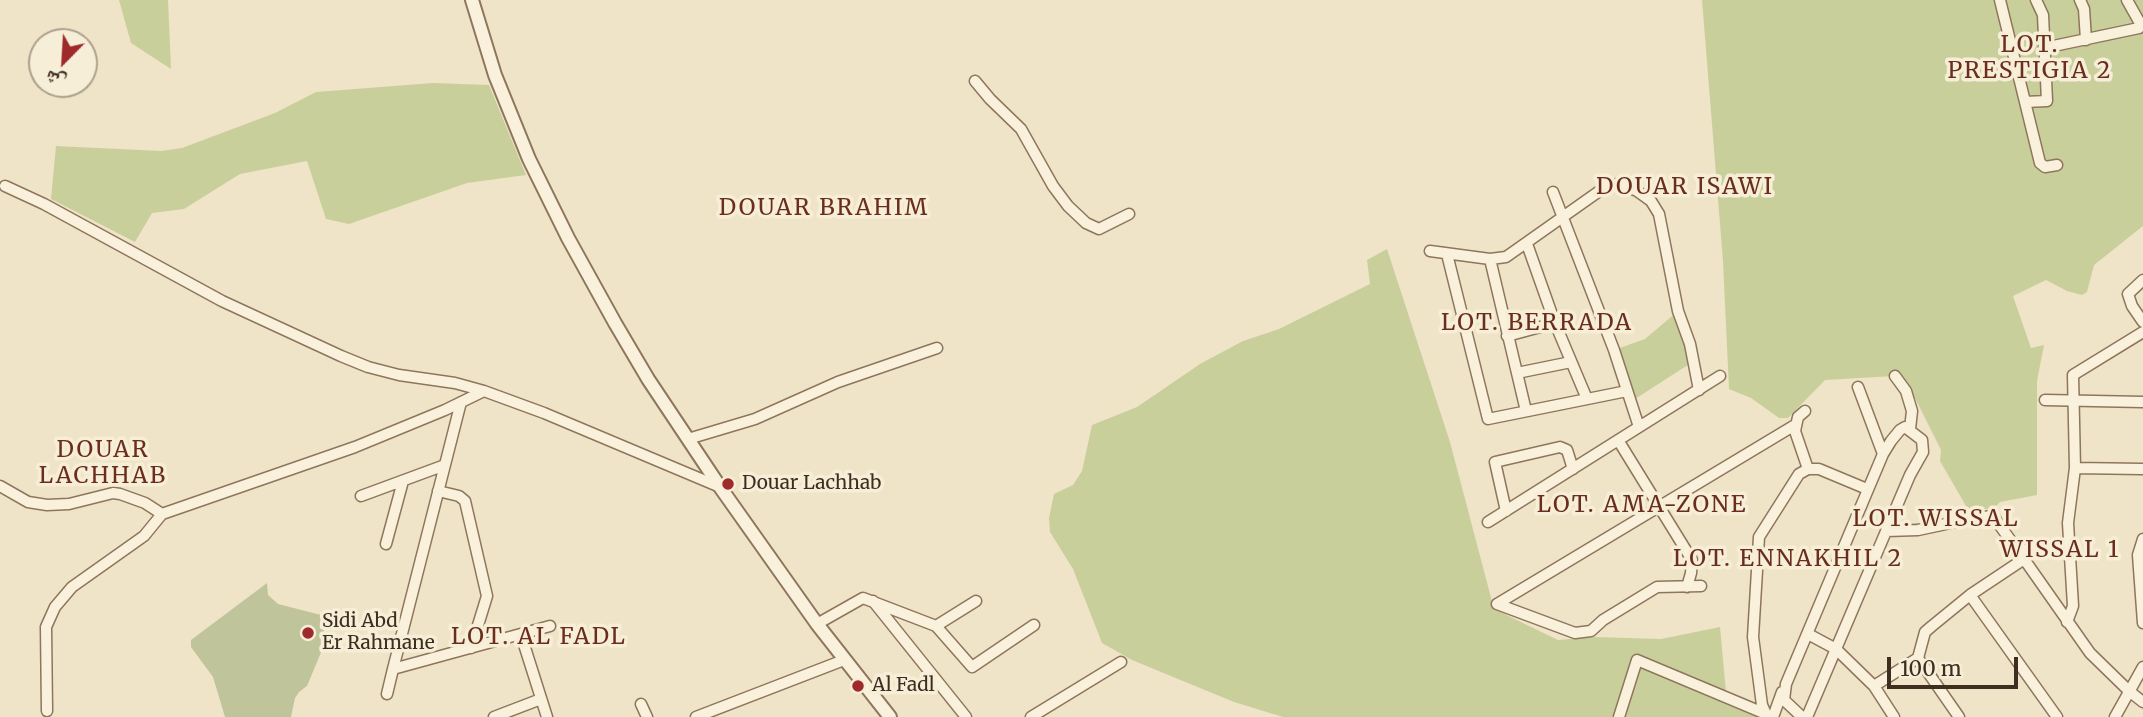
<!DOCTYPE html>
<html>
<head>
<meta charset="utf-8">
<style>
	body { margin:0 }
	#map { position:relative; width:2143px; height:717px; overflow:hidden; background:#f0e4c8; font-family:Merriweather,"Noto Naskh Arabic",serif }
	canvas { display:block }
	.north { position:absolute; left:28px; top:28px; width:70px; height:70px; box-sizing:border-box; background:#f7eed8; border:2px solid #ada18e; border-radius:50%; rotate:204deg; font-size:19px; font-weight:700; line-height:28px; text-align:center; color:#3d2e20 }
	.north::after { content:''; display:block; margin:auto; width:24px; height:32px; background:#9e2a2b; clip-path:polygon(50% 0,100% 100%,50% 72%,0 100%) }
	.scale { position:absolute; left:1887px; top:657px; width:131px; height:32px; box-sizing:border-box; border:4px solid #3d2e20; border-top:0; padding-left:9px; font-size:21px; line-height:24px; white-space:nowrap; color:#3d2e20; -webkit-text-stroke:5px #f7eed8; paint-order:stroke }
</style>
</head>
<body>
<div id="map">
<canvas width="2143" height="717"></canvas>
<div class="north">ش</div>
<div class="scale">100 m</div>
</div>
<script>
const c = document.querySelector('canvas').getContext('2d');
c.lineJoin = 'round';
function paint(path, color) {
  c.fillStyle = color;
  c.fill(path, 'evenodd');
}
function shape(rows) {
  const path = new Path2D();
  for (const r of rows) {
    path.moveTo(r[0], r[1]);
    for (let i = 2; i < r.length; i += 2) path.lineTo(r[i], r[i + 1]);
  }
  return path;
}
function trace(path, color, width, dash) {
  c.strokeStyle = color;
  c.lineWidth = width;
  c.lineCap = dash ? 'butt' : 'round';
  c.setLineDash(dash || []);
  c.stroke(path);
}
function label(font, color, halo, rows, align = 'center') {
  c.font = font + ' Merriweather,serif';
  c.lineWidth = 7;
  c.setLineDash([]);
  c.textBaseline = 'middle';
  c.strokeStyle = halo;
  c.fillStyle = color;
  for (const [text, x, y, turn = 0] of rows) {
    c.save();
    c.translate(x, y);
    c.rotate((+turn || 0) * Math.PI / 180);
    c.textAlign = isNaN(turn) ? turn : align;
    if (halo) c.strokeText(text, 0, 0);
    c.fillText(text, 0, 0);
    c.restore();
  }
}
const green = shape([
	[119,0,168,0,171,69,131,43],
	[1702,0,2143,0,2143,226,2094,265,2087,292,2082,295,2067,291,2046,280,2013,296,2031,348,2044,345,2037,381,2037,495,2000,502,1995,507,1970,513,1940,461,1941,450,1915,398,1895,376,1825,380,1788,418,1779,418,1751,398,1729,389,1723,261],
	[433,83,489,85,526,175,467,183,349,224,326,219,307,161,240,174,184,209,152,213,135,242,51,199,56,146,161,151,182,148,275,113,316,92],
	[1387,249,1450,442,1494,609,1558,640,1594,637,1661,639,1720,627,1726,692,1766,714,1767,717,1283,717,1234,702,1132,660,1102,643,1073,569,1050,532,1049,518,1054,494,1073,485,1082,471,1092,425,1137,407,1200,364,1243,341,1279,329,1370,284,1367,260],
	[1678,311,1694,361,1632,401,1614,350,1645,339]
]);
const cemetery = shape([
	[267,583,268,595,278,604,321,615,325,619,322,650,307,686,299,692,295,698,291,717,225,717,213,677,191,647,191,640]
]);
const minor = shape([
	[2000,0,2040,163,2045,167,2057,165],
	[2080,0,2084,9,2086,40],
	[2044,48,2139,28,2141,25,2127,0],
	[975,81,990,99,1021,129,1053,186,1068,206,1086,223,1099,229,1129,214],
	[2025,102,2047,101,2043,15,2036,0],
	[5,186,44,204,222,301,341,356,368,367,399,375,455,383,484,391],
	[1553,192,1614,350,1639,427],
	[1527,244,1555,323,1587,399],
	[1430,251,1490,259,1506,257,1608,185,1620,184,1637,191,1651,201,1659,214,1678,311,1690,344,1699,390],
	[1447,254,1488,419,1627,391],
	[1490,259,1526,411],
	[2143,280,2128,294,2132,306,2143,322],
	[1507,336,1555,323],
	[1517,373,1571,362],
	[1895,376,1906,391,1912,411,1910,429],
	[1858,387,1883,454],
	[2045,400,2143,402],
	[1805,411,1798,417,1795,431,1808,469],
	[688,439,755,419,838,382,937,348],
	[1618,440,1692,560,1691,573,1687,587],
	[2075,468,2143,469],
	[0,486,28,502,47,505,69,504,113,493,120,494,145,503,162,514,355,447,445,410,484,391,544,413,720,487],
	[438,491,459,496,465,501,487,596,471,648],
	[361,496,445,465],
	[1506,511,1495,462,1560,447,1567,450,1573,469],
	[1488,522,1720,376],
	[1886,531,1918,530,1974,518,1993,516,2024,559],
	[2143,539,2138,555,2143,623],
	[386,544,403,481],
	[2019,551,2069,543],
	[1970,595,2057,717],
	[873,601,966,717],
	[976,601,936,626,972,667,1034,625],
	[1497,604,1795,425],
	[1497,604,1575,633,1591,631,1603,620,1657,587,1701,586],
	[2067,622,2073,606,2068,523,2075,468,2073,375,2143,332],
	[817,624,863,598,936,626],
	[1808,634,1836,649,1874,686,1894,717],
	[521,635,547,717],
	[1918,658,1925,632,1932,626,1970,595,2024,559,2090,653,2129,691,2143,702],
	[393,669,461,402],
	[1874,686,1918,658,1959,717],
	[1782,692,1773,717,1766,714,1762,705,1753,637,1759,537,1799,474,1808,469,1819,469,1867,489],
	[387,694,393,669,550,626],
	[641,704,647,717],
	[47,711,46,627,55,607,72,587,144,536,162,514],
	[494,717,541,699],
	[696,717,844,660],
	[1031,717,1121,662],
	[1619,717,1637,660,1766,714],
	[1802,717,1784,700,1786,684,1883,454,1891,441,1900,430,1905,427,1922,440,1923,452,1910,475,1807,717],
	[2115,717,2143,667]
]);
const tertiary = shape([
	[472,0,495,75,529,159,568,238,615,323,648,379,720,487,817,624,890,717]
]);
const markers = [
	[728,484,7,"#9e2a2b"],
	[308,633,7,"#9e2a2b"],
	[858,686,7,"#9e2a2b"]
];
const poiNames = [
	["Douar Lachhab",742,484],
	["Sidi Abd",322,622],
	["Er Rahmane",322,644],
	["Al Fadl",872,686]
];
const quarterNames = [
	["LOT.",2030,45],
	["PRESTIGIA 2",2030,71],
	["DOUAR ISAWI",1685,187],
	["DOUAR BRAHIM",824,208],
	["LOT. BERRADA",1537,323],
	["DOUAR",103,450],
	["LACHHAB",103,476],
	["LOT. AMA-ZONE",1642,505],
	["LOT. WISSAL",1936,519],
	["WISSAL 1",2060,550],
	["LOT. ENNAKHIL 2",1788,559],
	["LOT. AL FADL",539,637]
];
paint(green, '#c9cf9b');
paint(cemetery, '#bfc49a');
trace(minor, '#8d765c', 13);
trace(tertiary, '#8d765c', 16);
trace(minor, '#faf1dc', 10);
trace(tertiary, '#faf1dc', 12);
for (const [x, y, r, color] of markers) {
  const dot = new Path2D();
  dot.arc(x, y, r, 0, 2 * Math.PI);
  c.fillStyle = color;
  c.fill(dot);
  trace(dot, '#f7eed8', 2.5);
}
label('19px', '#3d2e20', '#f7eed8', poiNames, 'left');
c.letterSpacing = '2px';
label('23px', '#6b2e1e', '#f7eed8', quarterNames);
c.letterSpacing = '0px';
</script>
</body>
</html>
